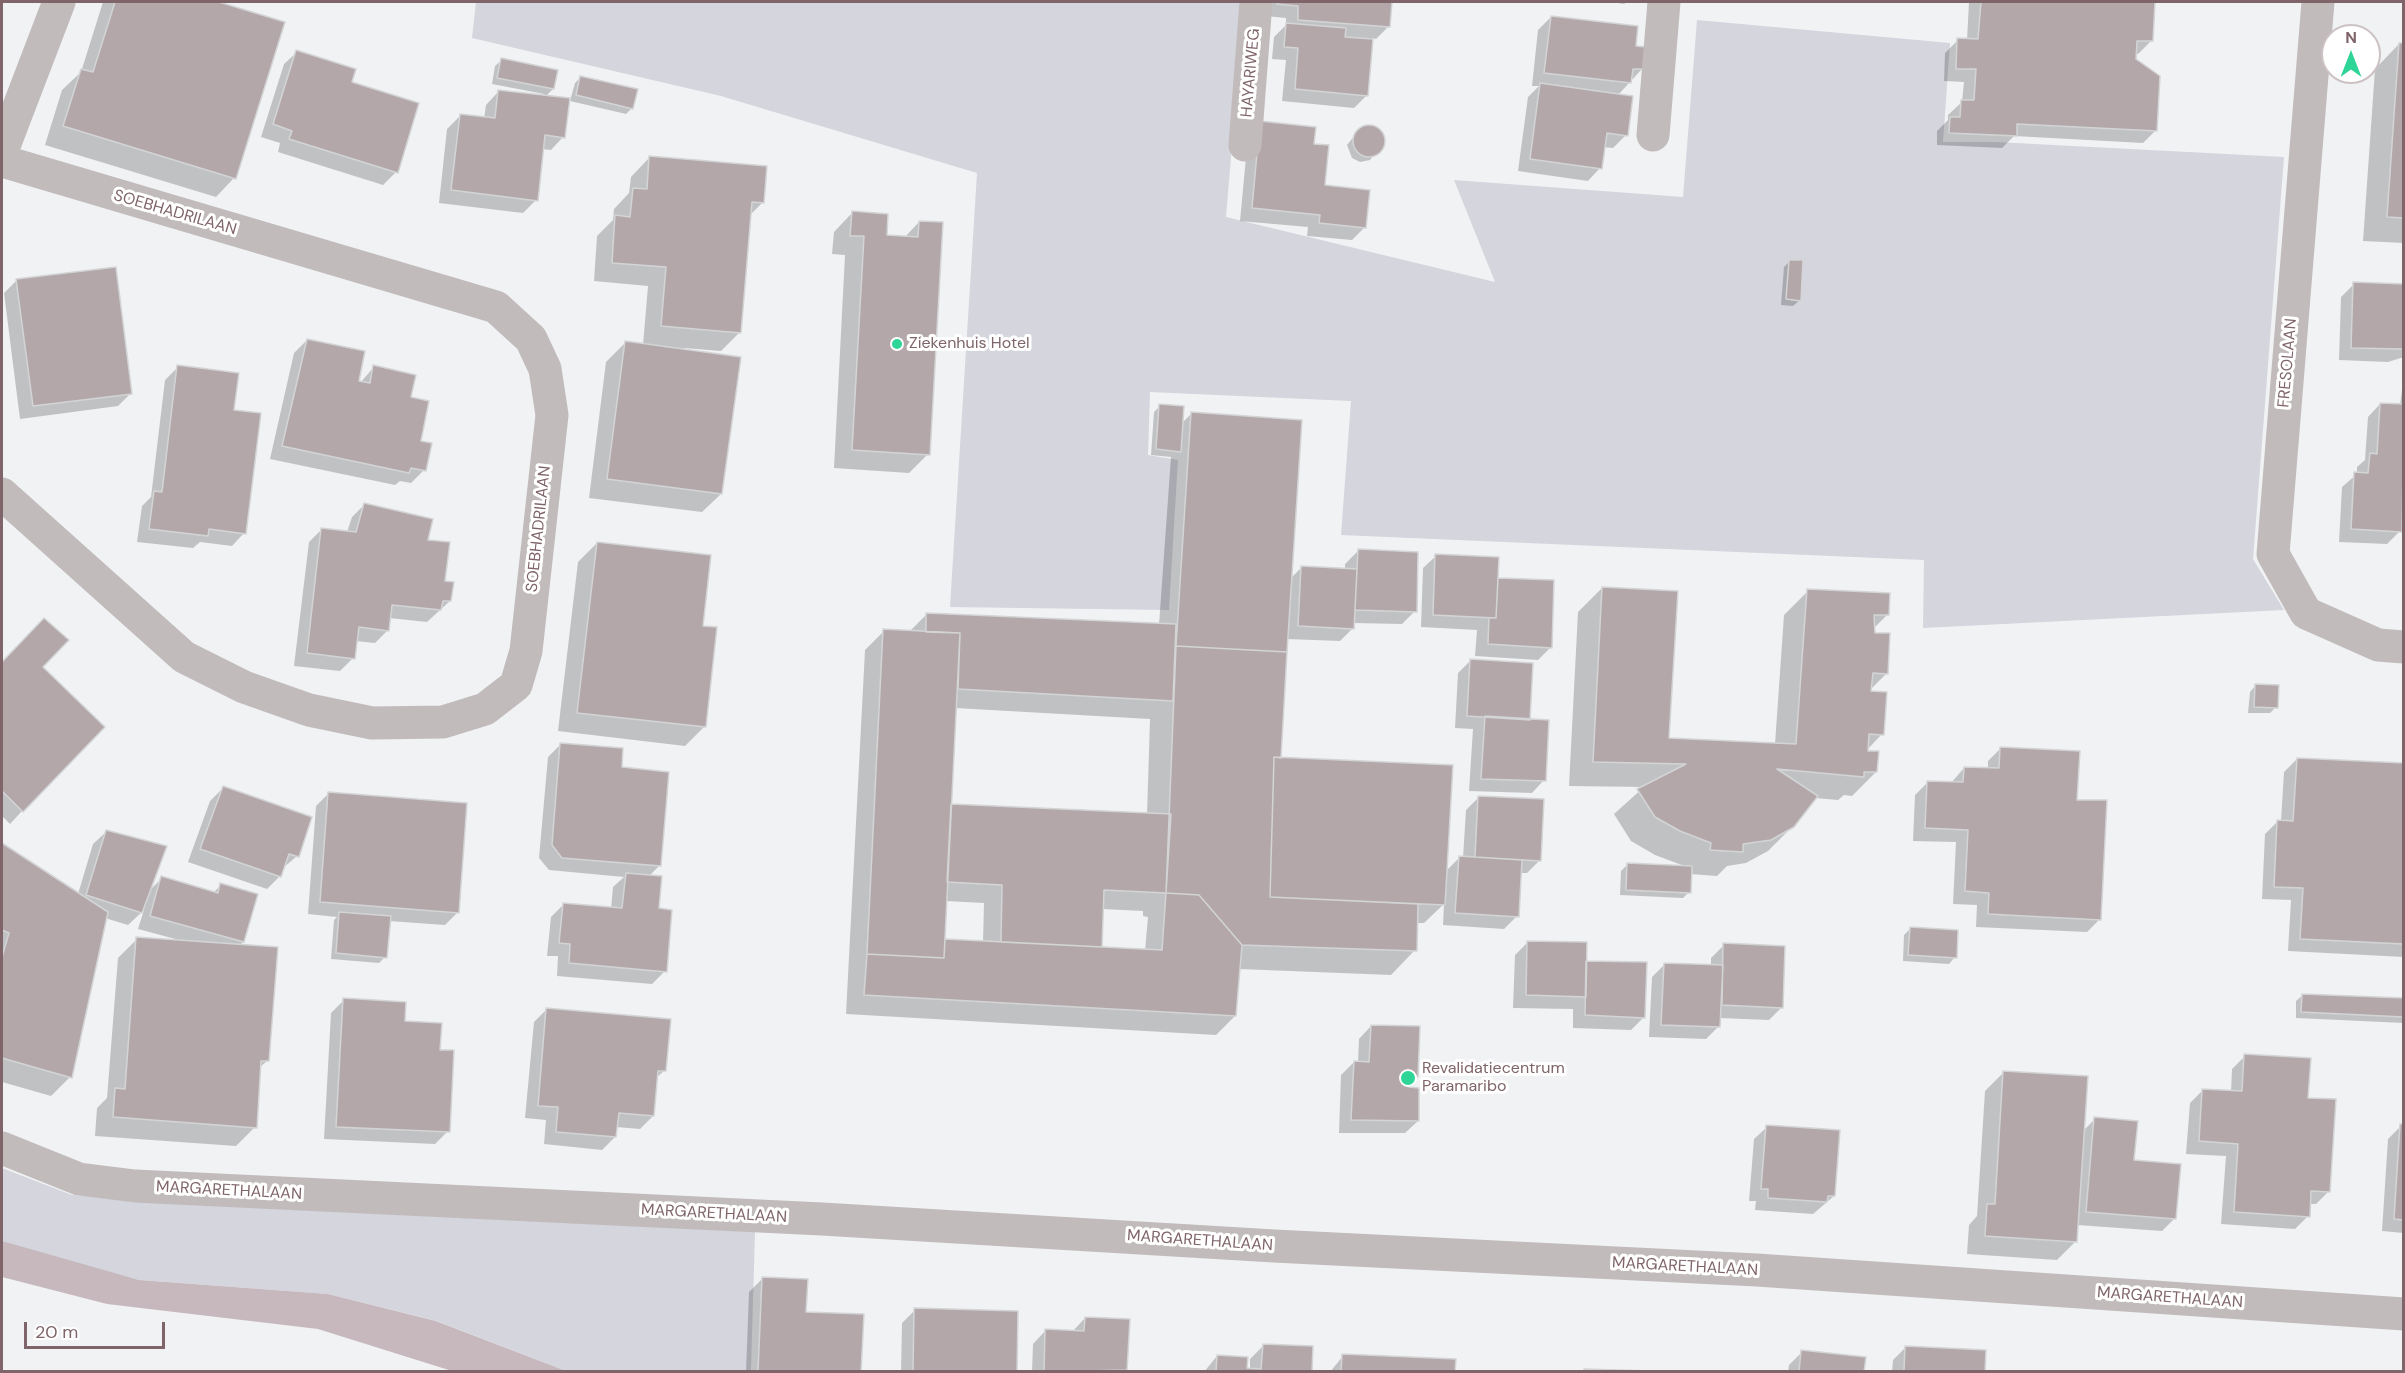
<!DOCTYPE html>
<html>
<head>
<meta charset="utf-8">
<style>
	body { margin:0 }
	#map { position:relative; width:2405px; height:1373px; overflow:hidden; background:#f0f2f4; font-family:"DM Sans",sans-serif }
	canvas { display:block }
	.frame { position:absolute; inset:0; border:3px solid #7f6569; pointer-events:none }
	.north { position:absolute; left:2321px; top:24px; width:60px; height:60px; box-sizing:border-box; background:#fff; border:2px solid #ccc1c3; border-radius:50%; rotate:0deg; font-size:16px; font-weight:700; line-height:24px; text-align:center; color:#7f6569 }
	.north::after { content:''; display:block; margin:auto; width:21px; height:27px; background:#2fd597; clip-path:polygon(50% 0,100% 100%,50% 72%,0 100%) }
	.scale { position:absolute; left:24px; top:1322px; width:141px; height:27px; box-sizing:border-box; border:3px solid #7f6569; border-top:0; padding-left:8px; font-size:18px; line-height:21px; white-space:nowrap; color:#7f6569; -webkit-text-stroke:4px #fff; paint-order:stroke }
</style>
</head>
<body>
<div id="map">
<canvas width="2405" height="1373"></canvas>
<div class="frame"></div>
<div class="north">N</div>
<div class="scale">20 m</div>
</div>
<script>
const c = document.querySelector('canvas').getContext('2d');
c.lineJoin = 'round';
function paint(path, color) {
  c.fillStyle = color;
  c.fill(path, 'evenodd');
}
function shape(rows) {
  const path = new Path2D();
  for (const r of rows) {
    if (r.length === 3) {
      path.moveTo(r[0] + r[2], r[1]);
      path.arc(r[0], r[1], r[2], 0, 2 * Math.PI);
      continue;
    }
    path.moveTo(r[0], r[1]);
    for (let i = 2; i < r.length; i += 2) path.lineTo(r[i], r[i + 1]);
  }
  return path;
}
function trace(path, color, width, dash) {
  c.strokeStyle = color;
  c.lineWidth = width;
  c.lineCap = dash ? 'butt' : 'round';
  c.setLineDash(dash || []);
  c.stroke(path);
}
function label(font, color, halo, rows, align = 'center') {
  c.font = font + ' "DM Sans",sans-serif';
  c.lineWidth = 6;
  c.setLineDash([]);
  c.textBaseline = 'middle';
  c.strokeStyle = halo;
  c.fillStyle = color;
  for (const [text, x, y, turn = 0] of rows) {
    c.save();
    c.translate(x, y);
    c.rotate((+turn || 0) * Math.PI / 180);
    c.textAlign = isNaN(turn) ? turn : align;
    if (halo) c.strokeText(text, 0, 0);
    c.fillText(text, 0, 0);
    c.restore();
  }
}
const green = shape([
	[476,2,1244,2,1226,217,1495,282,1454,180,1683,197,1697,20,1950,43,1943,142,1996,142,2284,157,2253,559,2284,610,1923,628,1924,560,1341,535,1351,401,1150,392,1148,455,1178,460,1169,610,950,607,977,173,721,96,472,38],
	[2,1168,72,1195,755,1232,751,1371,566,1371,437,1321,328,1294,139,1280,41,1254,2,1241]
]);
const water = shape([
	[2,1241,139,1280,328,1294,436,1321,566,1371,452,1371,318,1329,107,1304,2,1277]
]);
const shadow = shape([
	[103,2,214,2,283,23,234,178,216,197,45,145,62,90,81,72],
	[1266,2,1391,2,1389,26,1376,39,1372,38,1367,95,1354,108,1282,101,1286,60,1272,59,1274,37,1286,25,1286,18,1265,16],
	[1611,2,1627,2,1624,4],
	[1969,2,2153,2,2151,41,2138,54,2135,53,2135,60,2156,130,2143,143,2014,136,2002,148,1937,145,1937,131,1948,120,1948,115,1962,102,1964,82,1944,81,1945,53,1958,40,1967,40],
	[1551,17,1635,47,1642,69,1618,95,1626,135,1613,148,1603,147,1600,168,1588,181,1518,171,1528,97,1539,86,1532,86,1538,30],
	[2399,44,2404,45,2404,243,2363,241,2375,69],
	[297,52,396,172,383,185,278,152,280,143,261,137,284,64],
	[502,60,556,71,553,89,545,97,563,137,551,150,542,149,536,200,523,213,439,203,447,129,460,116,484,119,486,105,498,92,544,97,544,94,492,84,495,66],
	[581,77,632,108,626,114,570,101,575,83],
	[1368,126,1380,132,1382,146,1370,160,1360,162,1352,158,1347,145,1359,130],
	[1248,136,1312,145,1323,186,1365,227,1352,240,1307,236,1308,227,1240,221],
	[649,158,763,202,749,216,740,332,721,351,684,348,721,494,702,512,589,498,606,362,625,343,643,345,648,286,594,281,597,236,613,220,614,209,629,193,631,177],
	[852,213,885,236,904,238,919,222,928,454,909,473,834,468,845,255,832,254,834,232],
	[1790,261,1800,300,1793,306,1781,305,1784,267],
	[17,280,131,393,118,406,20,419,4,293],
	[2354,284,2404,286,2404,357,2388,362,2339,360,2341,297],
	[307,340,357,382,360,383,374,367,409,398,424,470,411,483,400,481,395,485,270,459,294,353],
	[178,367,233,411,244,533,232,546,200,542,193,548,137,542,142,506,151,497,165,380],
	[2404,374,2404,523,2401,523,2400,531,2387,544,2339,542,2342,487,2357,474,2357,467,2365,460,2368,417,2380,404,2400,405],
	[1160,406,1181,424,1192,413,1290,579,1301,568,1345,570,1345,564,1358,551,1415,611,1402,624,1353,623,1353,628,1340,641,1286,639,1280,759,1445,872,1459,858,1463,858,1466,810,1479,797,1540,860,1527,873,1520,873,1517,916,1504,929,1443,925,1444,904,1424,923,1416,923,1415,950,1391,975,1239,969,1235,1016,1216,1035,846,1014,865,650,884,631,909,632,926,615,1159,625,1171,457,1151,455,1154,412],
	[955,708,1150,719,1147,815,950,806],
	[945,901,984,903,983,943,944,941],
	[1102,909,1143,911,1143,916,1148,917,1145,951,1101,949],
	[365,504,426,541,450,601,427,622,389,618,388,630,375,643,356,641,353,658,340,671,294,666,309,542,322,529,347,532,352,517],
	[597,543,702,627,704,727,685,746,558,731,578,562],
	[1436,556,1497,580,1552,582,1551,647,1538,660,1475,656,1477,630,1421,627,1423,568],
	[1602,588,1667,740,1775,744,1784,615,1808,591,1887,615,1873,629,1887,673,1868,692,1882,734,1865,752,1876,772,1852,796,1844,795,1838,800,1815,798,1793,826,1768,851,1746,863,1727,866,1717,876,1690,874,1689,892,1683,898,1620,895,1621,871,1627,865,1687,867,1655,855,1631,841,1614,814,1644,787,1569,786,1578,612],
	[44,620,22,811,10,824,2,816,2,664],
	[1471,660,1529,721,1544,780,1532,793,1469,791,1473,729,1455,728,1458,673],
	[2256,685,2276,707,2270,713,2248,713,2250,692],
	[561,744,620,768,659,866,649,876,657,910,665,971,652,984,557,976,558,956,547,956,551,917,564,904,611,909,613,887,624,877,549,870,539,858,548,757],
	[2001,748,2076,801,2100,919,2087,932,1976,927,1977,905,1953,904,1956,842,1913,841,1915,795,1928,782,1951,783,1964,768,1988,769,1988,761],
	[2297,759,2404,765,2404,957,2288,951,2291,900,2262,899,2265,834,2278,821,2281,821,2284,772],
	[223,788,297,856,283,868,280,876,267,889,188,862,210,801],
	[329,793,458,912,445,925,389,921,385,957,379,963,331,959,334,920,337,917,308,914,316,806],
	[106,832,149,891,162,878,213,893,221,885,243,942,239,946,268,1060,259,1068,255,1127,236,1146,95,1136,97,1108,107,1098,118,958,137,939,179,940,138,929,144,910,128,925,105,918,70,1077,51,1096,2,1082,2,845,78,894,93,844],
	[1911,928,1955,957,1949,964,1903,961,1904,935],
	[1528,942,1585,963,1644,1017,1631,1030,1573,1028,1573,1009,1513,1008,1515,955],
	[1724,945,1782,1007,1769,1020,1719,1018,1719,1026,1706,1039,1649,1037,1652,977,1665,964,1711,966,1711,958],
	[2303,995,2404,1000,2404,1023,2296,1018,2296,1001],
	[344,1000,404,1022,439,1051,448,1131,435,1144,324,1139,331,1013],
	[547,1009,665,1070,656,1078,653,1116,640,1129,616,1127,615,1137,602,1150,544,1144,546,1120,525,1118,534,1022],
	[1371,1026,1417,1076,1408,1085,1418,1121,1405,1133,1339,1133,1341,1075,1354,1062,1358,1062,1359,1039],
	[2245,1056,2307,1099,2329,1191,2316,1204,2309,1204,2308,1216,2295,1229,2221,1224,2226,1156,2186,1154,2190,1103,2203,1090,2231,1092,2232,1069],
	[2004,1072,2083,1131,2095,1119,2132,1161,2175,1218,2162,1231,2077,1225,2076,1241,2057,1260,1967,1254,1969,1225,1977,1216,1985,1091],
	[2401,1126,2404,1126,2404,1233,2382,1231,2388,1139],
	[1767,1127,1834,1196,1813,1214,1755,1210,1756,1201,1749,1201,1754,1139],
	[762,1279,860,1371,746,1372,749,1292],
	[915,1310,1015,1372,901,1372,902,1323],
	[1085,1318,1126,1369,1123,1372,1032,1372,1033,1344,1045,1331,1072,1332],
	[1263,1346,1311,1372,1204,1372,1217,1356,1250,1370,1250,1359],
	[1906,1347,1983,1372,1892,1372,1893,1360],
	[1802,1352,1863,1372,1788,1372,1789,1365],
	[1343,1356,1454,1372,1330,1372]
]);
const building = shape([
	[115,2,219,2,285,22,236,179,63,126,81,69,93,72,115,2],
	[1278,2,1392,2,1390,27,1298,20,1298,6,1277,4,1278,2],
	[1981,2,2155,2,2153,41,2137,41,2136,59,2160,76,2157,131,2017,124,2017,136,1949,133,1950,117,1960,117,1961,100,1974,100,1976,69,1956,69,1957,38,1978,39,1981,2],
	[1551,16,1638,26,1636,46,1646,47,1643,69,1633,69,1631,83,1544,73,1551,16],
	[1286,23,1346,28,1345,37,1373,39,1368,96,1295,89,1298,48,1284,47,1286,23],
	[2399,43,2404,43,2404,218,2387,217,2399,43],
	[296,50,356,69,352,82,419,103,398,173,289,139,292,131,273,124,296,50],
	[501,58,558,70,554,89,497,78,501,58],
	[580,76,638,89,633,109,576,95,580,76],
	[1540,83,1633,96,1628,136,1607,133,1602,169,1530,159,1540,83],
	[498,90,570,98,565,138,545,135,538,201,451,190,460,114,495,118,498,90],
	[1260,121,1316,127,1314,144,1329,145,1325,185,1370,190,1366,228,1319,223,1320,215,1252,208,1260,121],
	[1369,141,16],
	[649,156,767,166,764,203,752,202,741,333,661,326,666,267,612,263,615,215,630,217,633,188,647,189,649,156],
	[852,211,888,214,887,235,918,237,919,221,943,222,930,455,852,450,864,236,850,236,852,211],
	[1789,260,1803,260,1801,301,1786,299,1789,260],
	[116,267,132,394,33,406,16,279,116,267],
	[2353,282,2404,284,2404,349,2351,348,2353,282],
	[307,339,365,351,359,381,370,383,373,365,416,375,411,397,429,401,421,441,432,443,426,471,411,468,409,473,282,446,307,339],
	[625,341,741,357,722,494,607,479,625,341],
	[177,365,239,373,234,410,261,413,246,534,209,529,208,536,149,529,154,491,162,492,177,365],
	[2380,403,2404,404,2402,532,2351,529,2354,472,2368,473,2370,453,2377,454,2380,403],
	[1159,404,1184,406,1181,452,1156,449,1159,404],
	[1191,412,1302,420,1287,652,1176,646,1191,412],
	[364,503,433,519,428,540,450,542,445,581,454,582,451,601,443,601,441,610,392,605,389,631,359,627,355,659,307,653,321,528,356,532,364,503],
	[597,542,711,555,703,626,717,627,706,727,577,713,597,542],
	[1358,549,1418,552,1417,612,1355,610,1358,549],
	[1435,554,1499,557,1496,618,1433,615,1435,554],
	[1301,566,1357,569,1354,629,1298,626,1301,566],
	[1498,578,1554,580,1552,648,1488,644,1489,618,1496,618,1498,578],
	[1602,587,1678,591,1669,738,1796,744,1807,589,1890,593,1889,615,1874,615,1875,633,1890,633,1888,674,1873,673,1871,691,1887,692,1884,735,1869,734,1868,751,1879,751,1877,772,1864,772,1864,777,1777,769,1818,796,1794,827,1771,840,1743,844,1743,852,1710,850,1711,843,1680,831,1655,817,1637,789,1686,764,1593,762,1602,587],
	[926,613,1176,624,1173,701,958,689,960,633,926,632,926,613],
	[44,618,69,640,43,667,105,727,23,812,2,791,2,662,44,618],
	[883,629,960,633,944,958,867,954,883,629],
	[1176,646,1287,652,1281,758,1274,757,1270,897,1418,904,1417,951,1242,945,1199,895,1166,893,1176,646],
	[1470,659,1533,663,1530,720,1467,716,1470,659],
	[2255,684,2279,685,2278,708,2254,707,2255,684],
	[1485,716,1549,720,1546,781,1481,779,1485,716],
	[560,743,623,748,622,767,669,772,661,866,562,858,552,845,560,743],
	[2000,747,2080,751,2077,800,2107,800,2101,920,1988,914,1989,893,1965,891,1968,830,1925,828,1927,781,1963,782,1964,767,1999,768,2000,747],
	[1274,757,1453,765,1445,905,1270,897,1274,757],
	[2297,758,2404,763,2404,944,2300,939,2303,888,2274,887,2277,820,2293,821,2297,758],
	[223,786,312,817,299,857,289,854,281,877,200,849,223,786],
	[328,792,467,803,459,913,320,902,328,792],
	[1478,796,1544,799,1541,861,1475,857,1478,796],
	[951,804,1171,814,1166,893,1104,890,1102,947,1001,942,1002,885,947,882,951,804],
	[106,830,167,846,142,913,86,895,106,830],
	[2,843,108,912,72,1078,2,1058,2,957,9,933,2,930,2,843],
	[1459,856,1522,860,1519,917,1455,913,1459,856],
	[1627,863,1692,866,1691,893,1626,890,1627,863],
	[626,873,662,876,659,908,672,910,667,972,569,963,570,944,559,943,563,903,622,908,626,873],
	[161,876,218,893,220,883,258,894,244,942,150,916,161,876],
	[1166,893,1199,895,1242,945,1236,1016,864,995,867,954,944,958,945,939,1162,950,1166,893],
	[339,912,391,916,387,958,336,953,339,912],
	[1910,927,1958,930,1957,958,1908,955,1910,927],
	[136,937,278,947,269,1061,261,1061,257,1128,113,1117,115,1088,125,1089,136,937],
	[1527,941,1587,942,1586,997,1526,995,1527,941],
	[1723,943,1785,946,1783,1008,1722,1005,1723,943],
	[1586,961,1647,962,1645,1018,1585,1015,1586,961],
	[1664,963,1723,965,1720,1027,1661,1025,1664,963],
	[2302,994,2404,998,2404,1017,2301,1012,2302,994],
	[343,998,406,1002,405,1021,442,1023,440,1050,454,1050,450,1132,336,1127,343,998],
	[546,1008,671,1019,666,1071,658,1071,654,1116,619,1113,616,1137,556,1132,558,1107,538,1106,546,1008],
	[1371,1025,1420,1026,1418,1077,1410,1076,1409,1087,1419,1088,1419,1121,1351,1120,1354,1061,1369,1062,1371,1025],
	[2244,1054,2311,1058,2308,1098,2336,1099,2330,1192,2311,1191,2310,1217,2234,1212,2238,1144,2199,1141,2202,1089,2242,1091,2244,1054],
	[2003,1071,2088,1076,2077,1242,1985,1236,1987,1204,1995,1204,2003,1071],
	[2094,1117,2138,1121,2134,1160,2181,1164,2176,1219,2086,1212,2094,1117],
	[2400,1124,2404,1124,2404,1220,2394,1219,2400,1124],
	[1766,1125,1840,1130,1835,1196,1828,1196,1827,1202,1768,1198,1768,1189,1761,1189,1766,1125],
	[762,1277,808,1279,806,1312,864,1314,861,1372,758,1372,762,1277],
	[914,1308,1018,1311,1017,1372,913,1372,914,1308],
	[1085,1317,1130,1319,1127,1370,1044,1372,1045,1329,1084,1331,1085,1317],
	[1263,1344,1313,1346,1312,1372,1216,1372,1217,1355,1248,1357,1247,1368,1261,1369,1263,1344],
	[1905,1346,1986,1350,1985,1372,1904,1372,1905,1346],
	[1801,1350,1866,1357,1864,1372,1799,1372,1801,1350],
	[1342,1354,1456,1359,1455,1372,1341,1372,1342,1354],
	[1584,1369,1652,1371,1584,1372,1584,1369]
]);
const street = shape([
	[2318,2,2273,554,2306,613,2378,645,2404,647],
	[1653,135,1664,2],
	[1245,145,1256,2],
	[2,151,59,2],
	[2,161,496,307,531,339,545,369,552,415,526,651,516,685,485,709,443,722,372,723,309,710,244,687,184,657,2,494],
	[2,1148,79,1179,135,1186,822,1219,1274,1246,1757,1270,2404,1314]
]);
const markers = [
	[897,344,6,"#2fd597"],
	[1408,1078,8,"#2fd597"]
];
const streetNames = [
	["HAYARIWEG",1251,73,-85],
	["SOEBHADRILAAN",175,213,16],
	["FRESOLAAN",2288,363,-85],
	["SOEBHADRILAAN",539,529,-84],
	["MARGARETHALAAN",229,1191,3],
	["MARGARETHALAAN",714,1214,3],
	["MARGARETHALAAN",1200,1241,4],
	["MARGARETHALAAN",1685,1267,3],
	["MARGARETHALAAN",2170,1298,4]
];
const poiNames = [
	["Ziekenhuis Hotel",909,344],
	["Revalidatiecentrum",1422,1069],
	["Paramaribo",1422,1087]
];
paint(green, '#d4d5dd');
paint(water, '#c7b8be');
paint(shadow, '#0003');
paint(building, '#b3a7a9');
trace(building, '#d3d4d5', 1.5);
trace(street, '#c2bbbc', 33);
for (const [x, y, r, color] of markers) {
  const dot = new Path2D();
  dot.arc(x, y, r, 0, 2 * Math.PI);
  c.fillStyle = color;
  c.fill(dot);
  trace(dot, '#fff', 2);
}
label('16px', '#7f6569', '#fff', streetNames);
label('16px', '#7f6569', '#fff', poiNames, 'left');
</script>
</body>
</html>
